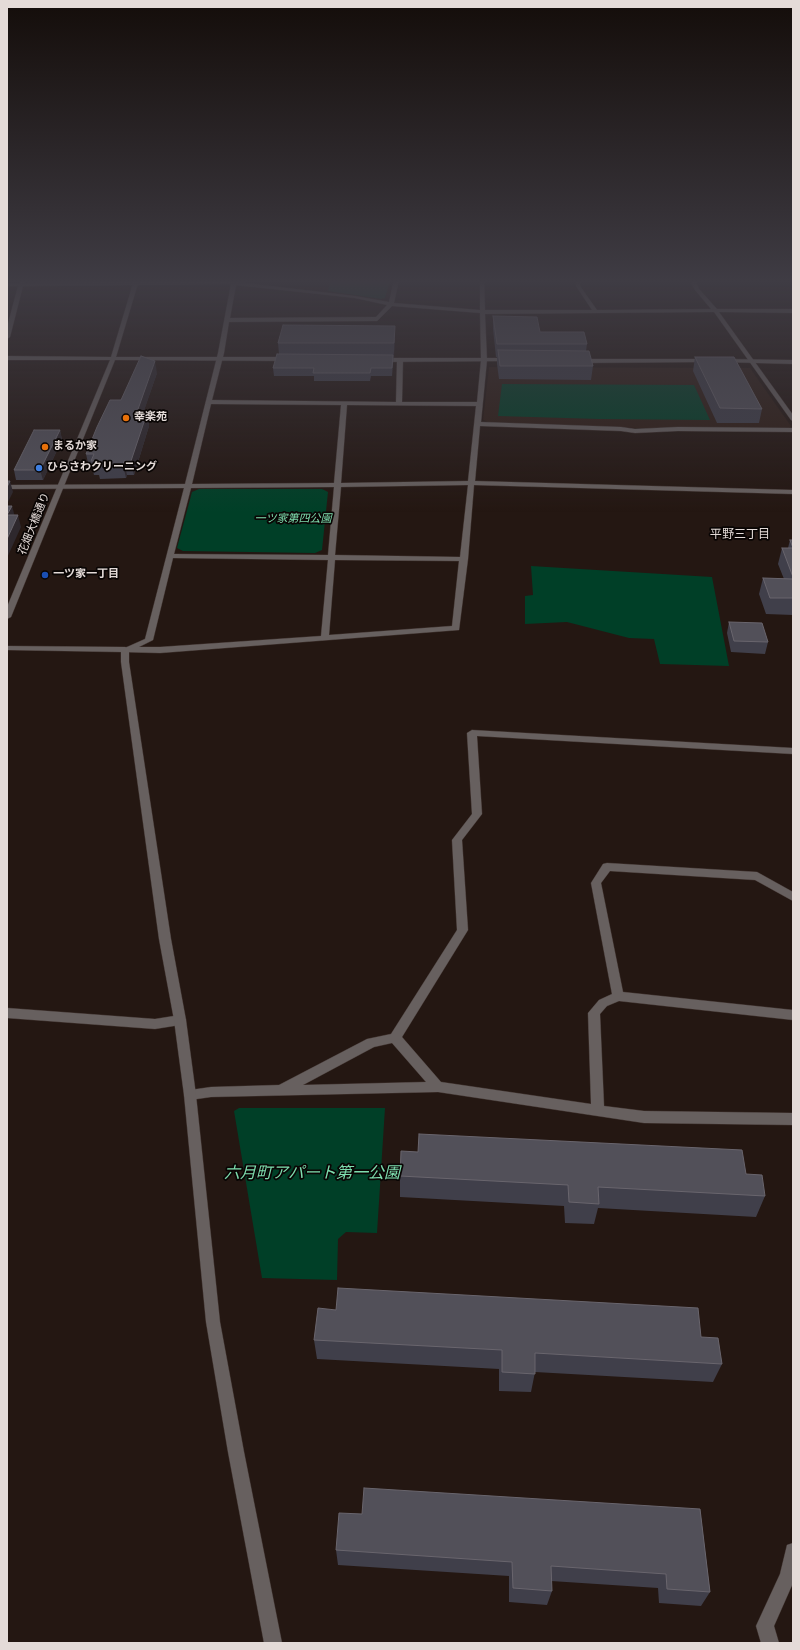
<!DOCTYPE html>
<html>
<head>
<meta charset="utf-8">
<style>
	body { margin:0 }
	#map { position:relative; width:800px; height:1650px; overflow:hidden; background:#241712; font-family:Spectral,serif }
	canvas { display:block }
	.frame { position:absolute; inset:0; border:8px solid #e4dbd8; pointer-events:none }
</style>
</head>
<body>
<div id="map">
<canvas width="800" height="1650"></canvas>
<div class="frame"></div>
</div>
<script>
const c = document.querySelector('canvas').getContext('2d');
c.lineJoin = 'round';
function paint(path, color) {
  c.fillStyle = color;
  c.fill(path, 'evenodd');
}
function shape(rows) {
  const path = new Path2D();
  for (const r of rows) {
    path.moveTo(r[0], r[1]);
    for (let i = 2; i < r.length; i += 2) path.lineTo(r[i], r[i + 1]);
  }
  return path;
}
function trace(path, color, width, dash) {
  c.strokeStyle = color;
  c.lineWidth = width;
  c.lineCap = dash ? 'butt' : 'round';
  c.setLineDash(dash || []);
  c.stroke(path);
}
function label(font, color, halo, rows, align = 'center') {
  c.font = font + ' Spectral,"Noto Sans JP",serif';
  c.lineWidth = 3.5;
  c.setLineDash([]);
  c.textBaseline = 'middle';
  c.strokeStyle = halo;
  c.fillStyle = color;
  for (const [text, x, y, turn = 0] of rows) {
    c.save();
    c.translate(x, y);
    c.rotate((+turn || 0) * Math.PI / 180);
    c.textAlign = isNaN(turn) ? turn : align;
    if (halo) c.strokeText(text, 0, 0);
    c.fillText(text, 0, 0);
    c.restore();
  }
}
const built = shape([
	[489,367,750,368,791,426,789,428,636,428,488,422,483,420]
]);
const green = shape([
	[330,281,330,280,390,281,385,298,381,299,328,291],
	[502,384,694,385,710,420,599,419,498,416],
	[199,489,322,489,328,492,322,550,315,553,183,551,177,548,192,492],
	[531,566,712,577,729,666,660,664,654,639,629,638,567,622,525,624,525,596,533,595],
	[239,1108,385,1108,377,1233,346,1232,338,1239,337,1280,262,1278,234,1111]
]);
const minor = shape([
	[21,280,26,280,24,283,236,280,236,282,355,296,389,302,394,280,399,280,394,303,480,310,480,280,484,280,485,310,592,310,576,286,576,280,581,280,580,286,597,310,711,309,695,290,690,280,695,280,699,289,717,309,793,309,793,313,719,312,793,415,793,421,791,420,714,312,485,314,487,360,481,422,621,427,635,429,678,427,793,428,793,432,678,431,635,433,621,431,480,426,475,481,793,490,793,494,474,485,468,559,459,630,160,653,122,652,121,650,122,648,127,647,145,639,184,488,7,489,7,485,185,484,218,353,231,284,23,286,10,337,7,339,7,327,18,286,7,286,7,284,20,283,21,280],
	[236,285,355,298,387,305,376,317,230,318,236,285],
	[392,306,480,313,481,360,477,402,402,402,403,360,400,358,397,360,396,402,212,400,224,353,229,322,377,321,392,306],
	[211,404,341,405,334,483,192,484,211,404],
	[347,405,476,406,468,481,341,483,347,405],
	[468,485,460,557,335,555,341,487,468,485],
	[334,487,328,555,174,554,191,488,334,487],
	[173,558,328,560,321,636,160,647,139,647,153,640,173,558],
	[335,560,459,561,452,626,329,635,335,560],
	[472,730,793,748,793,754,477,736,482,814,462,840,468,930,402,1037,441,1082,591,1104,588,1013,599,1000,612,994,591,883,603,864,607,863,757,872,793,892,793,901,755,880,610,871,601,883,623,992,793,1010,793,1020,619,1001,607,1006,600,1014,604,1106,644,1111,793,1113,793,1125,644,1123,438,1092,211,1097,190,1100,186,1099,184,1095,186,1091,190,1090,211,1087,279,1085,367,1039,391,1034,457,930,452,840,472,814,467,733,472,730],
	[392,1043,426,1082,303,1085,374,1047,392,1043],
	[7,1008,155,1019,180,1015,184,1017,186,1020,184,1023,180,1025,155,1029,7,1018,7,1008],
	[793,1543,793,1583,774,1626,779,1643,761,1643,756,1626,780,1574,787,1545,793,1543]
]);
const tertiary = shape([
	[134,280,139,280,116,357,289,357,292,359,289,361,115,360,11,617,7,619,7,607,110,360,7,360,7,356,111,357,134,280],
	[511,358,514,360,513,361,381,362,378,360,381,358,511,358],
	[707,359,709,360,709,362,579,363,576,361,579,359,707,359],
	[723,359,793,360,793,364,721,362,721,360,723,359],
	[7,646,125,647,129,650,129,662,171,939,186,1020,196,1095,220,1322,244,1452,282,1643,264,1643,228,1452,206,1322,184,1095,174,1020,159,939,121,662,121,652,7,650,7,646]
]);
const wall = shape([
	[493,316,540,332,587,344,586,351,593,366,591,380,499,379,497,364,497,357,496,357,493,329],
	[395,339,392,376,371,376,370,381,314,381,314,376,274,376,273,368,279,354,278,343],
	[695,357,762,409,759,423,717,423,693,371],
	[157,373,143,413,147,413,149,426,134,475,127,475,126,478,100,479,99,475,94,475,92,467,89,467,86,454,121,400],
	[60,430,62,440,43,480,16,480,14,470],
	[790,540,793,540,793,615,766,614,759,594,763,578,784,579,778,564,782,548,788,548],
	[729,622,768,642,765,654,731,652,727,633],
	[746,1174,765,1196,756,1217,598,1208,594,1224,565,1223,564,1206,400,1197,400,1176],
	[701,1337,722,1364,713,1382,535,1372,531,1392,499,1391,499,1369,317,1359,314,1340],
	[700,1509,710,1592,701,1606,659,1603,658,1588,551,1581,552,1591,547,1605,509,1602,509,1576,338,1565,336,1550,362,1514]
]);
const shadedWall = shape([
	[395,326,395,339,394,357,394,343],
	[155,361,157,373,139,425,137,412],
	[147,413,149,426,134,475,131,461],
	[60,430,62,440,43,480,40,470],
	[124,461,127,475,126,478,123,465],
	[10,481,13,492,7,504,7,487],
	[12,506,15,517,7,515],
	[18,515,21,527,7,558,7,539]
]);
const building = shape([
	[493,316,537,317,540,332,584,332,587,344,497,344,493,316],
	[283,325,395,326,394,343,278,343,283,325],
	[498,350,589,351,593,366,500,366,498,350],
	[277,354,393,355,392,368,371,368,370,373,313,373,314,368,273,368,277,354],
	[141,356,155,361,137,412,147,413,131,461,124,461,123,465,97,465,98,461,91,461,94,454,86,454,97,427,110,400,121,400,141,356],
	[695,357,734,357,762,409,720,408,695,357],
	[34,430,60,430,40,470,14,470,34,430],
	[7,481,10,481,7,487,7,481],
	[7,506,12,506,7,515,18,515,7,539,7,506],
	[790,540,793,540,793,548,790,540],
	[782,548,793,548,793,577,782,548],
	[763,578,793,579,793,598,770,598,763,578],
	[729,622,762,623,768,642,734,641,729,622],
	[419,1134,742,1150,746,1174,762,1175,765,1196,598,1187,599,1204,569,1202,568,1185,400,1176,401,1151,418,1152,419,1134],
	[338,1288,698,1308,701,1337,718,1338,722,1364,535,1353,535,1374,502,1372,502,1350,314,1340,318,1308,336,1310,338,1288],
	[364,1488,700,1509,710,1592,667,1589,666,1574,551,1566,552,1591,513,1588,512,1562,336,1550,339,1513,362,1514,364,1488]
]);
const markers = [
	[126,418,4,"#e8710a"],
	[45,447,4,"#e8710a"],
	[39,468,4,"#3f7fe0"],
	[45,575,4,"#1a4fb4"]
];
const farPoinames = [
	["幸楽苑",134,418],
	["まるか家",53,447],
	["ひらさわクリーニング",47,468],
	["一ツ家一丁目",53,575]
];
const farParknames = [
	["一ツ家第四公園",293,520]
];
const farStreetnames = [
	["花畑大橋通り",35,524,-68]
];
const farNeighbourhoodnames = [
	["平野三丁目",740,536]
];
const nearParknames = [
	["六月町アパート第一公園",312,1175]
];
paint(built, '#2f1d15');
paint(green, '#003f27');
trace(minor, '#3f322e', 1);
trace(tertiary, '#3f322e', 1);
paint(minor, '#67605f');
paint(tertiary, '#67605f');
paint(wall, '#403f4a');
paint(shadedWall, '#2e282d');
paint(building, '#525059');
trace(building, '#69656d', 1);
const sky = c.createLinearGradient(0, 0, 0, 512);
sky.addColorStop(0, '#140d0a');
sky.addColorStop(0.55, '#3f3c44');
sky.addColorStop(1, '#3f3c4400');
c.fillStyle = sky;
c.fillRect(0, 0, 800, 512);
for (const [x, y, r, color] of markers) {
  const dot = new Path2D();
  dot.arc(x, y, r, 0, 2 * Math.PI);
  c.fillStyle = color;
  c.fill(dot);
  trace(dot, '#090504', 1.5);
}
label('bold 11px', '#e4dbd8', '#090504', farPoinames, 'left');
label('italic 11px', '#7eddae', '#090504', farParknames);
label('11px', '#e4dbd8', '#090504', farStreetnames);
label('12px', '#e4dbd8', '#090504', farNeighbourhoodnames);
label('italic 16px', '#7eddae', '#090504', nearParknames);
</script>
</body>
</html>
